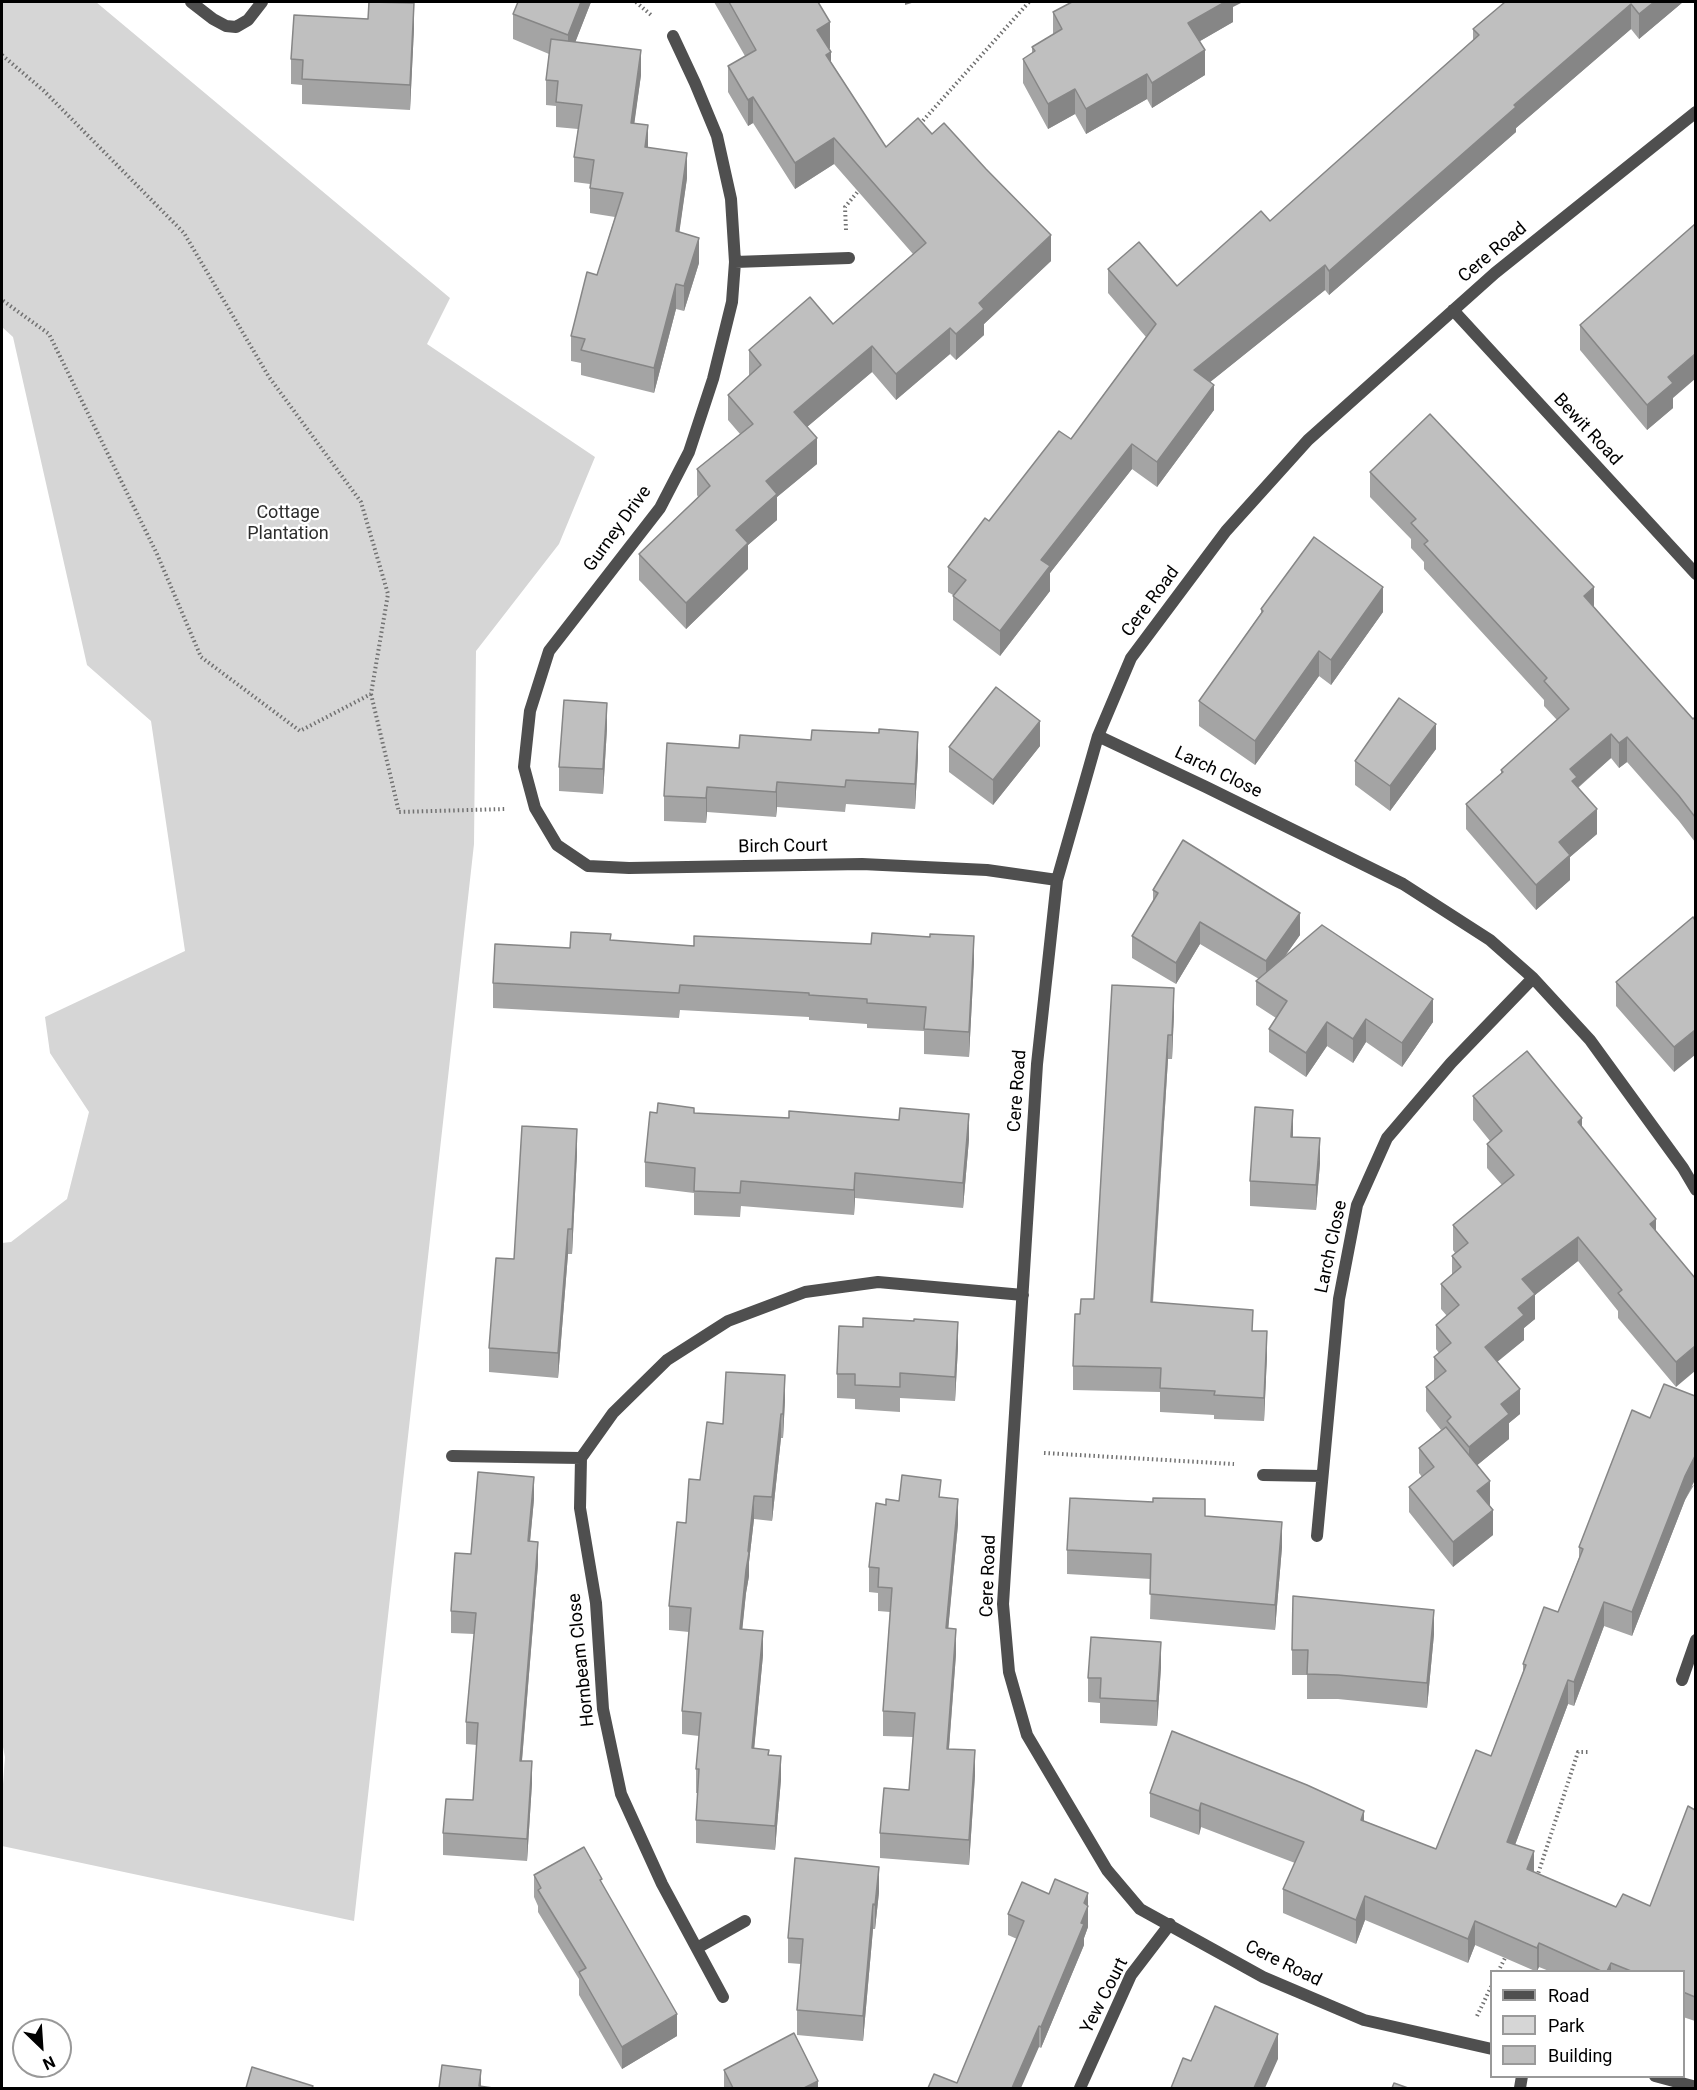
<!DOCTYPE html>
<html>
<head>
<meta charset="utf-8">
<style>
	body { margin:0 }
	#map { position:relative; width:1697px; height:2090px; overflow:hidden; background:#fff; font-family:Roboto,sans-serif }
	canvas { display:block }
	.frame { position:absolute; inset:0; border:3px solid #000; pointer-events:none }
	.legend { position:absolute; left:1490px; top:1970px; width:195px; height:108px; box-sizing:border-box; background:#fff; border:2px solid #999; margin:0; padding:8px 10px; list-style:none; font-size:18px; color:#000 }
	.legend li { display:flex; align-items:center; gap:12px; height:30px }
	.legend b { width:30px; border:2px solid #999 }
	.north { position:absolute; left:12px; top:2018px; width:60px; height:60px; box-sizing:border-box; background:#fff; border:2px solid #999; border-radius:50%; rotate:155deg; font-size:16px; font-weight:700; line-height:24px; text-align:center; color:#000 }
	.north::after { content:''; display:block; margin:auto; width:21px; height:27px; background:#000; clip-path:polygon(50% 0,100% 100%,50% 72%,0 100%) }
</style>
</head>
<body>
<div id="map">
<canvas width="1697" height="2090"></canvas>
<div class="frame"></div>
<ul class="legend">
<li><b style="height:8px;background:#4f4f4f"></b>Road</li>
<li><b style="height:16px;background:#d6d6d6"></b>Park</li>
<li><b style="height:16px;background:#bfbfbf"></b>Building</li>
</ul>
<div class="north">N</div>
</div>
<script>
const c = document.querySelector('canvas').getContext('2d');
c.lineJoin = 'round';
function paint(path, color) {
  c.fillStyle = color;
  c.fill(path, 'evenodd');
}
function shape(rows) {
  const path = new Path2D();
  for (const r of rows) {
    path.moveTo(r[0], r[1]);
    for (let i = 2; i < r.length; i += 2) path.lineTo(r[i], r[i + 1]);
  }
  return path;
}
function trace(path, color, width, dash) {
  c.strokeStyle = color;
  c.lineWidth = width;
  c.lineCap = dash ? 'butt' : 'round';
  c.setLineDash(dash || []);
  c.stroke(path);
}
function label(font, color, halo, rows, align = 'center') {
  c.font = font + ' Roboto,sans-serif';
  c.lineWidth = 4.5;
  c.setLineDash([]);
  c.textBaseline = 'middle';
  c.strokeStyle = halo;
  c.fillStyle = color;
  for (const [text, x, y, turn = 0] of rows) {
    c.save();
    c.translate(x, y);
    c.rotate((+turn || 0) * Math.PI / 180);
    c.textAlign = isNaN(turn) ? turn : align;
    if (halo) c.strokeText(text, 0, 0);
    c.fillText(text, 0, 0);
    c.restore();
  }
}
const green = shape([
	[2,2,96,2,450,298,427,344,595,457,559,544,476,651,474,844,354,1921,2,1846,2,1798,5,1757,2,1742,2,1243,11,1242,67,1199,89,1112,50,1053,45,1017,185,951,151,721,87,665,13,337,2,327]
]);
const path = shape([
	[636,2,651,15],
	[2,55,44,91,184,233,269,377,361,502,388,594,371,694,300,731,201,657,157,554,49,334,2,300],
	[920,124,1029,2],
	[846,230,845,207,860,189],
	[371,694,399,812,505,809],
	[1044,1453,1234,1464],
	[1537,1877,1578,1752,1590,1752],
	[1498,1972,1506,1956],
	[1477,2016,1492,1985]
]);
const service = shape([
	[191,2,213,19,226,26,236,27,248,20,262,2]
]);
const minor = shape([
	[673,36,695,83,717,136,731,199,735,262,732,302,713,379,689,452,660,508,549,651,530,711,524,767,535,808,557,845,588,866,629,868,862,864,987,870,1057,880],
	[735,262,849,258],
	[1453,310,1696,574],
	[1098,736,1206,787,1403,884,1490,940,1533,978,1590,1040,1683,1168,1696,1190],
	[452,1456,581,1458],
	[1263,1475,1322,1476],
	[1317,1536,1339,1299,1357,1205,1387,1138,1451,1063,1533,978],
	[1682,1680,1696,1640],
	[697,1948,745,1921],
	[723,1997,662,1884,621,1794,603,1709,596,1603,580,1508,581,1458,613,1413,667,1360,728,1321,805,1292,878,1282,1023,1295],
	[1492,2049,1364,2020,1263,1977,1140,1909,1107,1870,1027,1735,1009,1672,1003,1604,1037,1064,1057,880,1098,736,1131,658,1226,531,1308,440,1495,273,1696,112],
	[1655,2076,1696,2087],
	[1080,2088,1131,1975,1170,1924],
	[1520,2088,1522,2076]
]);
const wall = shape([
	[591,2,575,42,641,75,634,123,648,147,687,178,679,232,699,263,684,311,676,309,654,393,581,375,581,363,571,361,571,336,597,275,615,217,590,213,590,184,574,182,574,157,578,129,556,127,556,106,546,105,546,80,549,54,513,39,513,14],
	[714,2,818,2,830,48,829,49,831,62,886,147,1051,261,984,324,984,335,956,360,950,354,896,400,872,372,807,427,817,464,777,497,777,520,748,545,748,569,686,629,639,580,639,554,698,497,697,495,697,469,740,434,728,420,728,395,749,376,749,350,833,324,913,254,834,164,795,189,753,123,748,126,728,92,728,66,745,56],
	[1505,2,1683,2,1639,39,1631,29,1516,128,1516,132,1329,295,1325,290,1210,382,1214,410,1157,487,1132,469,1050,573,1050,591,1000,656,953,620,953,595,948,592,948,567,989,521,1071,439,1146,337,1108,293,1108,269,1177,286,1270,221,1473,40,1473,29],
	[1233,7,1233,22,1200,41,1205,75,1152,108,1147,99,1086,134,1075,114,1048,129,1023,83,1023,59,1032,53,1032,47,1053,35,1053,12],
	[414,28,410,110,302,104,302,85,291,84,291,59],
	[1580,325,1673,398,1673,408,1647,430,1580,350],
	[1370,472,1594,608,1693,719,1695,717,1695,842,1679,821,1627,762,1619,768,1611,758,1578,788,1597,834,1570,857,1570,880,1536,910,1466,829,1466,804,1501,774,1501,770,1557,720,1544,706,1544,700,1424,569,1424,562,1411,548,1411,539,1370,497],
	[1261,609,1383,612,1331,685,1319,676,1255,765,1199,726,1199,701,1261,613],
	[607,728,603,794,559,791,559,767],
	[1040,746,993,805,949,772,949,747],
	[739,748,918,757,915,809,846,804,845,812,777,807,776,817,707,812,706,823,664,821,664,796],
	[1436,749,1390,811,1355,785,1355,761],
	[1153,890,1300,935,1284,957,1433,1022,1402,1067,1366,1042,1353,1063,1327,1046,1306,1077,1269,1052,1269,1029,1276,1018,1256,1005,1256,981,1259,979,1200,944,1176,984,1132,958,1132,936,1153,901],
	[1693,917,1674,1072,1616,1006,1616,982],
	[611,940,694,946,974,961,969,1057,924,1054,924,1031,867,1028,867,1024,809,1020,809,1017,680,1010,679,1018,493,1008,493,983],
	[1174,1012,1172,1059,1168,1059,1153,1303,1253,1331,1267,1355,1264,1421,1214,1419,1214,1415,1160,1412,1160,1392,1073,1390,1073,1366,1080,1314,1094,1299],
	[1473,1096,1582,1127,1656,1232,1695,1278,1676,1387,1618,1318,1618,1311,1578,1261,1535,1295,1535,1319,1524,1328,1524,1340,1497,1361,1520,1414,1509,1423,1509,1439,1477,1465,1490,1506,1493,1535,1453,1567,1409,1512,1409,1487,1422,1477,1419,1473,1419,1448,1441,1430,1426,1411,1426,1387,1434,1380,1434,1357,1439,1353,1436,1349,1436,1325,1447,1316,1441,1309,1441,1284,1452,1275,1452,1256,1455,1253,1453,1250,1453,1225,1502,1185,1487,1168,1487,1144,1490,1141,1473,1120],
	[657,1113,694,1113,969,1139,963,1208,855,1198,854,1215,741,1206,740,1217,694,1215,694,1193,645,1187,645,1162],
	[1293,1137,1320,1163,1316,1210,1250,1206,1250,1181],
	[577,1154,572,1254,568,1254,558,1378,489,1372,489,1348,514,1259],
	[958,1347,955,1401,900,1398,900,1412,855,1409,855,1399,837,1398,837,1374],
	[785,1399,783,1438,781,1438,772,1521,754,1519,749,1562,749,1576,746,1593,742,1629,763,1655,754,1748,769,1755,781,1779,775,1850,696,1843,696,1820,698,1793,696,1793,696,1769,699,1736,682,1734,682,1711,689,1632,669,1630,669,1606,686,1523,700,1480,723,1424],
	[1694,1485,1685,1500,1632,1636,1604,1626,1574,1706,1568,1704,1515,1845,1534,1872,1616,1907,1650,1906,1695,1810,1695,2021,1683,2017,1683,1971,1549,1971,1539,1967,1537,1971,1535,1971,1475,1945,1468,1963,1365,1920,1356,1944,1283,1913,1283,1889,1295,1863,1201,1827,1199,1835,1150,1817,1150,1793,1364,1821,1436,1849,1491,1756,1523,1672,1523,1664,1558,1612,1579,1558,1579,1547],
	[941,1497,958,1524,948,1629,956,1654,949,1749,975,1775,969,1865,880,1858,880,1833,909,1790,913,1737,883,1736,883,1711,890,1612,878,1611,878,1593,869,1592,869,1567,886,1505,899,1501],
	[534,1499,530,1541,538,1564,522,1761,532,1783,527,1861,443,1855,443,1833,473,1800,477,1745,466,1744,466,1722,474,1634,451,1633,451,1611,471,1554],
	[1205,1516,1282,1547,1275,1630,1150,1619,1151,1579,1067,1574,1067,1550],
	[1434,1634,1427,1708,1338,1699,1307,1699,1307,1675,1292,1675,1292,1650],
	[1161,1667,1157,1726,1100,1723,1100,1703,1088,1702,1088,1678],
	[534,1875,602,1884,677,2036,622,2069,579,1995,579,1979,538,1912,538,1906,534,1897],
	[879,1892,875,1929,873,1929,863,2041,797,2035,797,2010,801,1964,788,1963,788,1938],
	[1008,1914,1088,1914,1088,1927,1084,1938,1084,1945,1041,2048,1039,2047,957,2083,1017,1939,1008,1935],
	[724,2070,818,2088,724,2088]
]);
const shadedWall = shape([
	[581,2,591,2,568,61,568,35],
	[905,2,915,2,905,5],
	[1225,2,1243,2,1233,7,1233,22,1188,48,1188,23],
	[1654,2,1683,2,1639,39,1639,14],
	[414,3,414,28,410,110,410,85],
	[1631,4,1631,29,1516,128,1516,132,1329,295,1329,271,1514,105],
	[830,22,830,48,817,56,817,30],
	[641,50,641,75,631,148,631,123],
	[1205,50,1205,75,1152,108,1152,83],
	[831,52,831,78,826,55],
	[1147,74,1147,99,1086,134,1086,109],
	[1075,89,1075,114,1048,129,1048,104],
	[753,97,753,123,748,126,748,100],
	[648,125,648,150,645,147],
	[834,138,834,164,795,189,795,163],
	[687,153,687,178,676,256,676,231],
	[1051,235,1051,261,984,324,984,335,956,360,956,334,979,303],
	[699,238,699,263,684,311,684,286],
	[1325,265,1325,290,1194,395,1194,370],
	[676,284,676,309,654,393,654,368],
	[950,328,950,354,896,400,896,374],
	[872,346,872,372,794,438,794,412],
	[1695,354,1695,379,1673,398,1673,408,1647,430,1647,405,1668,377],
	[1214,385,1214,410,1157,487,1157,462],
	[817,438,817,464,777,497,777,520,748,545,748,569,686,629,686,603,736,530,766,481],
	[1132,444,1132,469,1050,573,1050,591,1000,656,1000,631,1041,560],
	[1383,587,1383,612,1331,685,1331,660],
	[1594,587,1594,612,1584,596],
	[1319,651,1319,676,1255,765,1255,741],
	[607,703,607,728,603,794,603,769],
	[1040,721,1040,746,993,805,993,780],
	[1436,724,1436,749,1390,811,1390,786],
	[918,732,918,757,915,809,915,784],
	[1611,734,1611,758,1577,788,1572,806,1570,769],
	[1627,737,1627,762,1619,768,1619,743],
	[777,782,777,807,776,817,776,792],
	[707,787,707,812,706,823,706,798],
	[1597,809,1597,834,1570,857,1570,880,1536,910,1536,885,1559,842],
	[1300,913,1300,935,1266,983,1266,961],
	[1200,922,1200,944,1176,984,1176,963],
	[974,936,974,961,969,1057,969,1032],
	[1174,988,1174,1012,1172,1059,1172,1035],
	[1433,999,1433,1022,1402,1067,1402,1043],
	[1366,1019,1366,1042,1353,1063,1353,1039],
	[1327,1022,1327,1046,1306,1077,1306,1053],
	[1695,1030,1695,1055,1674,1072,1674,1047],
	[1168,1035,1168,1059,1151,1326,1151,1302],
	[1293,1110,1293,1135,1291,1162,1291,1137],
	[969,1114,969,1139,963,1208,963,1183],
	[1582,1118,1582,1142,1578,1122],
	[577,1129,577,1154,572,1254,572,1229],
	[1320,1138,1320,1163,1316,1210,1316,1185],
	[855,1173,855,1198,854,1215,854,1190],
	[1656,1219,1656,1243,1650,1224],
	[568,1229,568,1254,558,1378,558,1353],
	[1578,1237,1578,1261,1535,1295,1535,1319,1524,1328,1524,1340,1485,1372,1485,1347,1518,1308,1522,1279],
	[958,1322,958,1347,955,1401,955,1377],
	[1267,1331,1267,1355,1264,1421,1264,1398],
	[1695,1346,1695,1371,1676,1387,1676,1362],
	[785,1375,785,1399,783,1438,783,1414],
	[1520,1389,1520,1414,1509,1423,1509,1439,1469,1472,1469,1447,1501,1404],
	[781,1414,781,1438,772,1521,772,1497],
	[1695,1456,1695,1480,1685,1500,1632,1636,1632,1612,1685,1476],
	[534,1477,534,1499,528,1563,528,1541],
	[1490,1481,1490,1506,1477,1491],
	[754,1496,754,1519,749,1562,749,1576,746,1593,740,1653,740,1629],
	[958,1499,958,1524,946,1653,946,1628],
	[1493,1510,1493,1535,1453,1567,1453,1542],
	[1282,1522,1282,1547,1275,1630,1275,1605],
	[538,1542,538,1564,520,1783,520,1761],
	[1604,1602,1604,1626,1574,1706,1574,1682],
	[1434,1610,1434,1634,1427,1708,1427,1683],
	[956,1629,956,1654,947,1773,947,1749],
	[763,1631,763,1655,752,1772,752,1748],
	[1161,1642,1161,1667,1157,1726,1157,1701],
	[1568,1680,1568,1704,1507,1866,1507,1842],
	[975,1750,975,1775,969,1865,969,1840],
	[781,1756,781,1779,775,1850,775,1826],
	[532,1761,532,1783,527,1861,527,1839],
	[1201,1803,1201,1827,1199,1835,1199,1811],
	[1364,1811,1364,1835,1361,1820],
	[1534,1851,1534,1876,1527,1869],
	[879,1867,879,1892,875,1929,875,1905],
	[1088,1893,1088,1927,1084,1938,1084,1945,1041,2048,1041,2027,1081,1923,1084,1903],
	[1365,1896,1365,1920,1356,1944,1356,1920],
	[873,1904,873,1929,863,2041,863,2016],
	[1475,1921,1475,1945,1468,1963,1468,1939],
	[1539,1943,1539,1967,1537,1971,1537,1948],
	[1611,1963,1611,1971,1607,1971],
	[677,2014,677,2036,622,2069,622,2047],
	[1039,2026,1039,2047,1021,2088,1012,2088],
	[1278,2034,1278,2059,1265,2088,1254,2088],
	[481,2070,481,2088,479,2088],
	[818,2081,818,2088,804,2088]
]);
const building = shape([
	[369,2,414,3,410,85,302,79,303,60,291,59,294,15,368,19,369,2],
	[518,2,581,2,568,35,513,14,518,2],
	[729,2,818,2,830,22,817,30,831,52,826,55,886,147,918,118,932,134,944,123,986,169,1051,235,979,303,984,309,956,334,950,328,896,374,872,346,794,412,817,438,766,481,777,494,736,530,748,543,686,603,639,554,710,486,697,469,753,424,728,395,761,365,749,350,810,297,833,324,926,243,834,138,795,163,753,97,748,100,728,66,756,50,729,2],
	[1072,2,1225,2,1188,23,1205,50,1152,83,1147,74,1086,109,1075,89,1048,104,1023,59,1035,51,1032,47,1062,29,1053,12,1072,2],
	[1505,2,1654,2,1639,14,1631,4,1514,105,1516,107,1329,271,1325,265,1194,370,1214,385,1157,462,1132,444,1041,560,1050,566,1000,631,953,596,966,580,948,567,985,518,989,521,1059,431,1071,439,1156,324,1108,269,1139,242,1177,286,1261,211,1270,221,1479,35,1473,29,1505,2],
	[551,39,641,50,631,123,648,125,645,147,687,153,676,231,699,238,684,286,676,284,654,368,581,350,585,339,571,336,587,272,597,275,623,193,590,188,594,160,574,157,582,105,556,102,558,81,546,80,551,39],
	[1695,224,1695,354,1668,377,1673,383,1647,405,1580,325,1695,224],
	[1430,414,1594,587,1584,596,1693,719,1695,717,1695,817,1679,796,1627,737,1619,743,1611,734,1570,769,1577,777,1572,781,1597,809,1559,842,1570,855,1536,885,1466,804,1503,772,1501,770,1569,709,1544,681,1547,678,1424,544,1428,541,1411,523,1416,519,1370,472,1430,414],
	[1314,537,1383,587,1331,660,1319,651,1255,741,1199,701,1263,611,1261,609,1314,537],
	[996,687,1040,721,993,780,949,747,996,687],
	[1399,698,1436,724,1390,786,1355,761,1399,698],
	[564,700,607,703,603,769,559,767,564,700],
	[879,729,918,732,915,784,846,780,845,787,777,782,776,792,707,787,706,798,664,796,667,743,739,748,740,735,811,740,812,730,879,733,879,729],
	[1183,840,1300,913,1266,961,1200,922,1176,963,1132,936,1158,893,1153,890,1183,840],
	[1693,917,1695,920,1695,1030,1674,1047,1616,982,1693,917],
	[1322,925,1433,999,1402,1043,1366,1019,1353,1039,1327,1022,1306,1053,1269,1029,1287,1001,1256,981,1322,925],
	[571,932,611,934,610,940,694,946,694,936,871,944,872,933,930,937,930,934,974,936,969,1032,924,1029,926,1007,867,1003,867,999,809,995,809,993,680,985,679,993,493,983,495,944,570,948,571,932],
	[1112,985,1174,988,1172,1035,1168,1035,1151,1302,1253,1310,1252,1331,1267,1331,1264,1398,1214,1395,1215,1391,1160,1388,1161,1368,1073,1366,1075,1314,1080,1314,1081,1299,1094,1299,1112,985],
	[1527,1051,1582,1118,1578,1122,1656,1219,1650,1224,1695,1278,1695,1346,1676,1362,1618,1293,1622,1290,1578,1237,1522,1279,1535,1294,1518,1308,1524,1315,1485,1347,1520,1389,1501,1404,1509,1414,1469,1447,1447,1421,1451,1417,1426,1387,1446,1371,1434,1357,1451,1343,1436,1325,1459,1305,1441,1284,1461,1267,1452,1256,1468,1243,1453,1225,1514,1175,1487,1144,1502,1131,1473,1096,1527,1051],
	[658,1103,694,1108,694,1113,789,1118,789,1111,899,1120,900,1108,969,1114,963,1183,855,1173,854,1190,741,1181,740,1193,694,1191,695,1168,645,1162,650,1112,657,1113,658,1103],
	[1255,1107,1293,1110,1291,1137,1320,1138,1316,1185,1250,1181,1255,1107],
	[522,1126,577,1129,572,1229,568,1229,558,1353,489,1348,496,1258,514,1259,522,1126],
	[863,1318,914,1321,914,1319,958,1322,955,1377,900,1373,900,1387,855,1385,855,1374,837,1374,839,1326,863,1327,863,1318],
	[726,1372,785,1375,783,1414,781,1414,772,1497,754,1496,748,1551,749,1553,746,1570,740,1629,763,1631,752,1748,769,1750,768,1755,781,1756,775,1826,696,1820,699,1769,696,1769,701,1713,682,1711,691,1608,669,1606,677,1522,686,1523,689,1479,700,1480,707,1422,723,1424,726,1372],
	[1664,1384,1695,1396,1695,1456,1685,1476,1632,1612,1604,1602,1574,1682,1568,1680,1507,1842,1534,1851,1527,1869,1616,1907,1623,1894,1650,1906,1688,1806,1695,1810,1695,1997,1683,1992,1683,1971,1631,1971,1611,1963,1607,1971,1601,1971,1539,1943,1537,1948,1475,1921,1468,1939,1365,1896,1356,1920,1283,1889,1304,1842,1201,1803,1199,1811,1150,1793,1172,1731,1307,1785,1364,1811,1361,1820,1436,1849,1476,1750,1491,1756,1526,1665,1523,1664,1544,1607,1558,1612,1583,1549,1579,1547,1632,1410,1650,1418,1664,1384],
	[1446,1427,1490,1481,1477,1491,1493,1510,1453,1542,1409,1487,1434,1467,1419,1448,1446,1427],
	[478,1472,534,1477,528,1541,538,1542,520,1761,532,1761,527,1839,443,1833,446,1799,473,1800,478,1723,466,1722,476,1613,451,1611,455,1553,471,1554,478,1472],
	[902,1475,941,1480,939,1497,958,1499,946,1628,956,1629,947,1749,975,1750,969,1840,880,1833,884,1788,909,1790,915,1713,883,1711,892,1588,878,1587,879,1568,869,1567,876,1503,886,1505,886,1499,899,1501,902,1475],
	[1070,1498,1153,1502,1153,1498,1205,1499,1205,1516,1282,1522,1275,1605,1150,1594,1151,1554,1067,1550,1070,1498],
	[1293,1596,1434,1610,1427,1683,1338,1675,1307,1674,1308,1650,1292,1650,1293,1596],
	[1091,1637,1161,1642,1157,1701,1100,1698,1101,1678,1088,1678,1091,1637],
	[584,1847,602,1879,600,1880,677,2014,622,2047,579,1972,586,1968,538,1890,541,1888,534,1875,584,1847],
	[795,1858,879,1867,875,1905,873,1904,863,2016,797,2010,803,1939,788,1938,795,1858],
	[1055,1879,1088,1893,1084,1903,1088,1906,1081,1923,1084,1924,1041,2027,1039,2026,1012,2088,928,2088,934,2074,957,2083,1024,1921,1008,1914,1022,1882,1049,1894,1055,1879],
	[1215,2006,1278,2034,1254,2088,1171,2088,1183,2058,1191,2061,1215,2006],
	[794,2033,818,2081,804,2088,733,2088,724,2070,794,2033],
	[442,2065,481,2070,479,2086,493,2088,439,2088,442,2065],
	[252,2067,313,2086,312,2088,246,2088,252,2067],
	[1394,2083,1408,2088,1392,2088,1394,2083]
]);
const streetNames = [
	["Cere Road",1493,253,-40],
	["Bewit Road",1587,430,47],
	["Gurney Drive",618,529,-54],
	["Cere Road",1151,602,-53],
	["Larch Close",1218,773,26],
	["Birch Court",783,847,-1],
	["Cere Road",1018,1091,-86],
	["Larch Close",1332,1247,-78],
	["Cere Road",989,1576,-88],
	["Hornbeam Close",582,1660,-96],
	["Cere Road",1283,1964,26],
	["Yew Court",1105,1996,-63]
];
const parkNames = [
	["Cottage",288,513],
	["Plantation",288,534]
];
paint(green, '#d6d6d6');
trace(path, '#717171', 4, [1.5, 3]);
trace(service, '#4f4f4f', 12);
trace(minor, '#4f4f4f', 12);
paint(wall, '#a4a4a4');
paint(shadedWall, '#868686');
paint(building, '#bfbfbf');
trace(building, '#868686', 1.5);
label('18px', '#000', '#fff', streetNames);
label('18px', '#2d2d2d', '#fff', parkNames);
</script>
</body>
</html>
